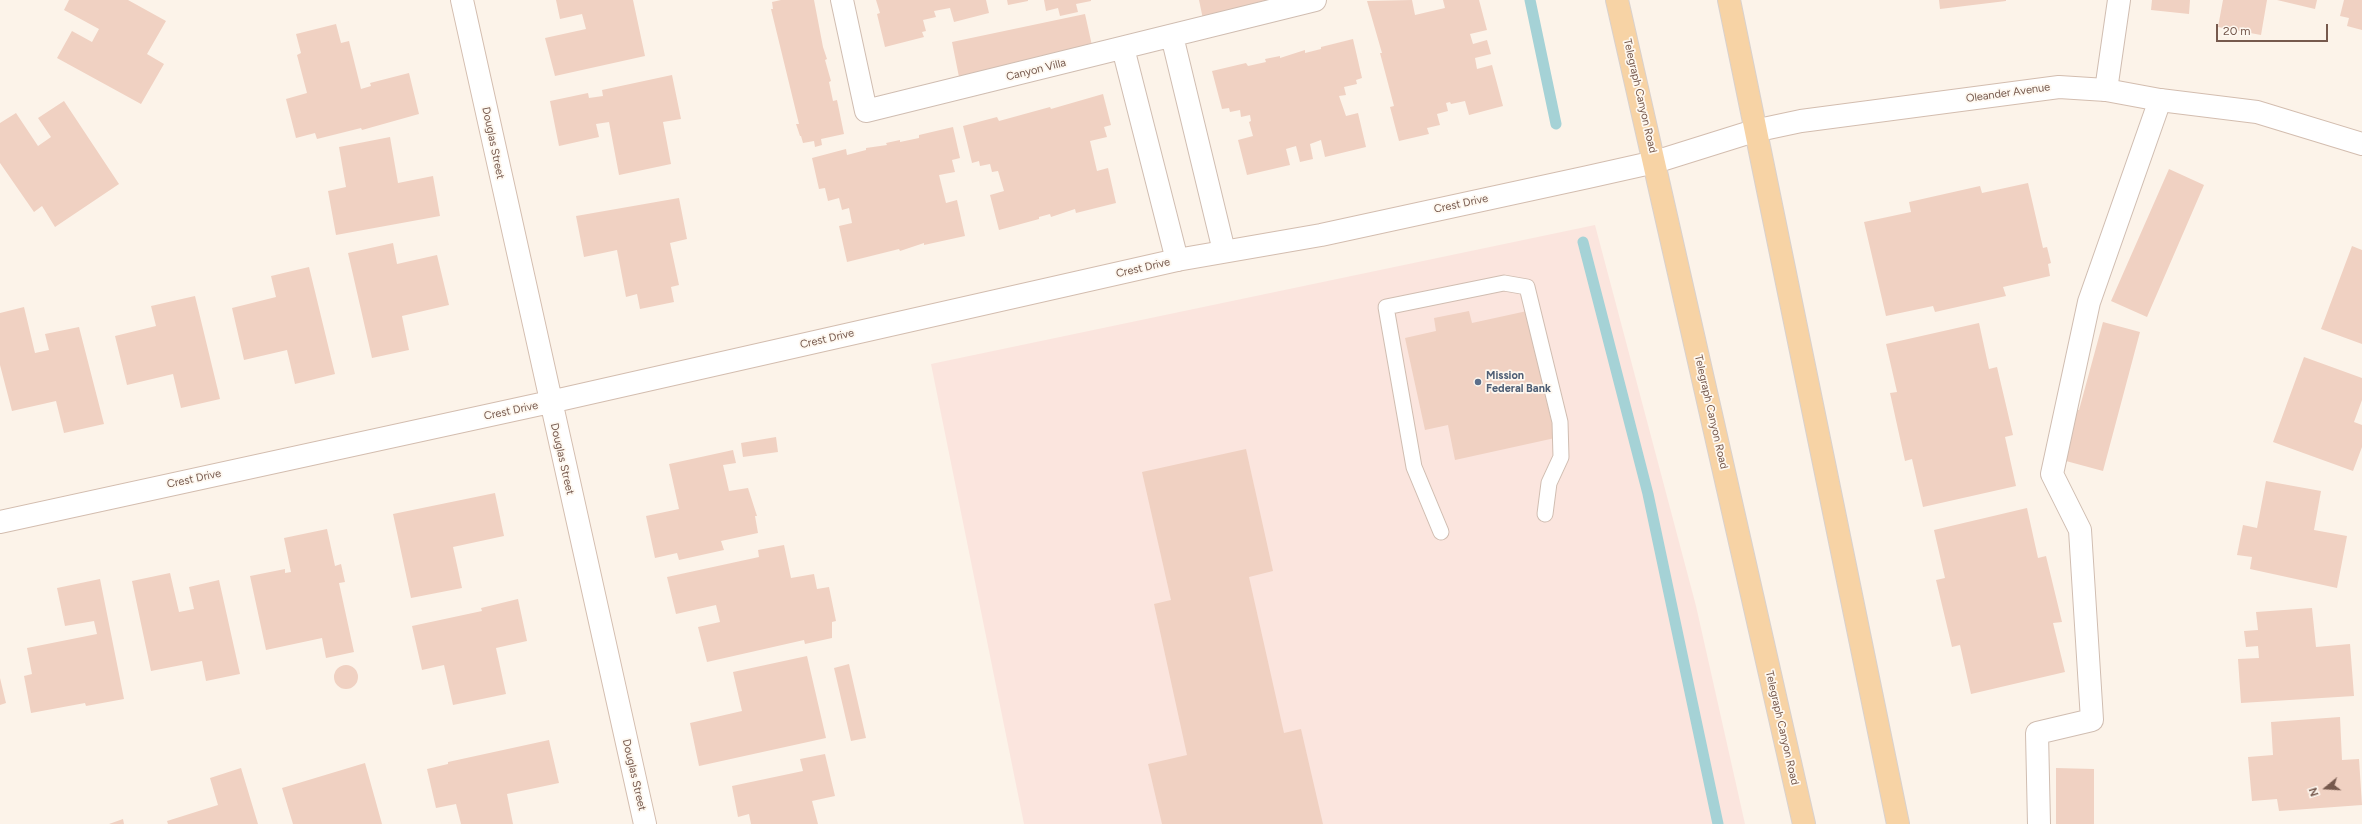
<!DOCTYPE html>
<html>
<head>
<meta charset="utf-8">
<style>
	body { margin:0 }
	#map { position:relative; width:2362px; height:824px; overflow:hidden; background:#fcf3e9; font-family:Figtree,sans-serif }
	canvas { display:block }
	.north { position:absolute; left:2306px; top:768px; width:40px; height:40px; -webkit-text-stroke:3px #fef8f0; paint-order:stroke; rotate:252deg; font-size:11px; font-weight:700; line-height:16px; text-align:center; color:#76594d }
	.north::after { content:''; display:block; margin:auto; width:14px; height:18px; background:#76594d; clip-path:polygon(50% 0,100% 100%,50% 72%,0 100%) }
	.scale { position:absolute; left:2216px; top:24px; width:112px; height:18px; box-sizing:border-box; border:2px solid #76594d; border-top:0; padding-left:5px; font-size:12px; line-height:14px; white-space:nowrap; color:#76594d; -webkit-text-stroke:3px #fef8f0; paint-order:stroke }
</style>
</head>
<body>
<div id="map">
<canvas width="2362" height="824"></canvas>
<div class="north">N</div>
<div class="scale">20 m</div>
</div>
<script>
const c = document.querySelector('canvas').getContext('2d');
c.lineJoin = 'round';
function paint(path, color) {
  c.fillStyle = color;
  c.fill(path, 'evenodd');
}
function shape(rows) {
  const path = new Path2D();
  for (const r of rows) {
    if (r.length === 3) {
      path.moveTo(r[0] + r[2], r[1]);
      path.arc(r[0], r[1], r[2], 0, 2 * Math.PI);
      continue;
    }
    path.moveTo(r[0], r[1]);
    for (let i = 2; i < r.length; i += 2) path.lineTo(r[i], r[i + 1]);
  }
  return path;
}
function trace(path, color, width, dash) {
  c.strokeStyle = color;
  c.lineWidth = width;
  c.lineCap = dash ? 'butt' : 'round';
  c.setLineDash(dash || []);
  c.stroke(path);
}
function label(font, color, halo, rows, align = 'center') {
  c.font = font + ' Figtree,sans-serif';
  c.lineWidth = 3.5;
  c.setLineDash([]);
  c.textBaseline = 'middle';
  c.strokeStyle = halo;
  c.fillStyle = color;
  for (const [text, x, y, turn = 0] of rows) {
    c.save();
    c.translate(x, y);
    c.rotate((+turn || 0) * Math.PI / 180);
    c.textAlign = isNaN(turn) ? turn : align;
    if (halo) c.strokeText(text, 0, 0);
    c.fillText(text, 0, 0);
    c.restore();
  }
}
const commercial = shape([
	[1595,225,1696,606,1745,824,1024,824,931,364]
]);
const stream = shape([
	[1530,0,1556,124],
	[1583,242,1648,494,1718,824]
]);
const building = shape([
	[69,0,128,0,166,21,147,54,164,64,141,104,57,58,72,31,92,42,99,29,64,10],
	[556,0,633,0,645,56,555,76,545,38,586,29,582,14,560,19],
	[781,0,814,0,823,47,827,59,825,60,831,81,829,82,833,101,837,100,844,134,821,139,822,145,815,147,814,141,803,143,801,136,800,136,796,124,799,124,771,9,773,9,772,2],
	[876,0,986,0,989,13,954,22,950,8,934,11,936,17,923,20,926,31,922,32,924,37,885,47,877,14,880,13],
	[1007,0,1028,0,1028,1,1008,5],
	[1044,0,1091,0,1091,1,1076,4,1078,12,1060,16,1058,8,1046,11],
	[1199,0,1304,0,1204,24],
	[1412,0,1415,15,1445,8,1443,0,1479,0,1487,30,1470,34,1473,44,1487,40,1491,54,1475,58,1477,69,1492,65,1503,106,1469,115,1465,101,1451,104,1450,102,1446,103,1448,111,1437,114,1440,125,1427,128,1429,134,1399,141,1390,107,1394,106,1380,53,1382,53,1367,1],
	[1939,0,2006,0,2006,1,1940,9],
	[2152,0,2190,0,2189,14,2151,10],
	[2223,0,2267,0,2261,35,2218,27],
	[2277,0,2317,0,2315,9],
	[2344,0,2362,0,2362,30,2347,26,2349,18,2340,16],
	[1085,14,1093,50,959,77,952,42],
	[336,24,341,43,349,41,361,89,371,86,370,83,409,73,419,114,362,130,361,128,317,139,315,133,296,138,286,99,307,93,297,55,301,53,296,34],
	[1353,39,1362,78,1356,80,1357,84,1344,87,1346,95,1339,96,1346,116,1358,113,1366,147,1325,157,1321,140,1310,144,1313,159,1300,162,1296,146,1286,149,1290,165,1247,175,1238,140,1253,136,1249,122,1251,121,1250,115,1241,117,1240,110,1230,112,1229,108,1222,109,1212,71,1246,63,1248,66,1266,62,1265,59,1280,56,1280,58,1305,50,1305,53,1321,49,1321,47],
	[672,75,681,119,663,122,671,164,619,175,609,122,596,124,599,137,559,146,550,101,588,93,589,98,603,96,602,90],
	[1103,94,1111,125,1104,127,1107,137,1090,141,1097,171,1108,168,1116,203,1076,213,1075,209,1051,217,1050,214,1039,217,1039,219,999,230,990,195,1004,191,998,171,992,172,990,164,980,166,979,161,972,163,963,126,997,117,999,121,1050,107,1051,109],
	[64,101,119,184,55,227,42,206,34,212,0,163,0,123,16,113,38,146,51,137,38,118],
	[953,127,960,158,952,160,955,172,939,175,946,203,957,200,965,236,924,245,924,243,900,251,899,249,847,262,839,226,852,223,849,208,842,210,839,198,828,201,825,188,819,189,812,158,846,149,847,155,866,150,866,148,887,145,886,143,900,140,900,142,919,138,919,135],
	[390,137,398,183,433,176,440,216,336,235,328,191,346,187,339,147],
	[2169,169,2204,185,2147,317,2111,301],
	[2028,183,2043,248,2047,247,2051,263,2048,264,2050,276,2003,287,2006,296,1935,312,1933,306,1886,316,1864,222,1911,212,1909,202,1980,186,1982,193],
	[679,198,687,239,670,243,679,285,671,287,674,302,640,309,637,294,626,297,617,250,584,257,576,216],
	[393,243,397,264,437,255,449,305,402,316,409,350,372,358,348,253],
	[2352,246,2362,250,2362,344,2321,329],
	[309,267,335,374,295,384,287,350,244,360,232,308,276,297,271,276],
	[195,296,220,399,181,408,173,374,127,385,115,336,156,326,151,306],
	[24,307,35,353,49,350,45,334,79,327,104,424,64,433,56,401,12,411,0,365,0,313],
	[1469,311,1472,323,1527,311,1555,438,1455,460,1448,425,1425,430,1405,338,1436,331,1434,318],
	[2103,322,2140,332,2103,471,2066,461,2077,410,2079,410],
	[1979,323,1989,369,1997,367,2013,435,2005,437,2016,486,1923,507,1912,459,1905,461,1890,393,1897,392,1886,344],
	[2304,357,2362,378,2362,400,2354,422,2362,425,2362,447,2353,471,2273,442],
	[776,437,778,452,743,457,741,443],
	[1246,449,1273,571,1249,577,1284,733,1301,729,1323,824,1162,824,1148,764,1187,755,1154,604,1171,600,1142,472],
	[733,450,736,463,723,465,729,491,748,488,757,516,755,516,758,533,721,541,724,550,679,560,677,553,655,558,646,516,679,509,669,464],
	[2266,481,2321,491,2314,530,2347,536,2337,588,2250,569,2252,557,2237,555,2243,525,2257,528],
	[495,493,504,536,453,547,462,588,411,598,393,514],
	[2027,508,2038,558,2046,556,2062,622,2053,623,2065,672,1971,694,1960,645,1952,647,1936,580,1945,578,1934,530],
	[327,529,335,566,341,564,345,582,339,583,354,652,326,658,322,638,266,650,250,576,285,569,285,573,291,572,284,538],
	[784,545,791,578,814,574,817,589,829,587,836,621,832,622,832,638,805,644,804,640,707,662,698,627,720,622,716,605,676,614,667,577,759,557,758,550],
	[170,573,179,612,194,609,189,587,219,580,240,674,206,681,202,661,151,671,132,581],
	[100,579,124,699,86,706,85,703,31,713,24,676,32,674,27,648,97,634,94,621,65,626,57,588],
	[518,599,527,641,496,648,506,694,453,705,444,665,422,670,412,626,482,611,481,608],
	[2312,608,2316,647,2350,644,2354,696,2241,703,2238,659,2259,658,2258,646,2246,647,2244,631,2258,630,2256,612],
	[807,656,826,738,699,766,690,723,742,711,733,672],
	[849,664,866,738,851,741,834,668],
	[346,677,12],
	[0,678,6,703,0,705],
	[2340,717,2342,760,2359,759,2362,805,2279,811,2277,799,2252,801,2248,757,2273,755,2271,722],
	[549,740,559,783,507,794,513,824,461,824,456,804,436,808,427,769,448,764,448,762],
	[825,754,835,796,812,801,818,824,751,824,749,814,738,817,732,786,803,771,800,759],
	[365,763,382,824,293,824,282,788],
	[241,768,258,824,168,824,167,821,218,805,210,778],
	[2056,768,2094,769,2094,824,2056,824],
	[123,819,124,824,109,824]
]);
const lane = shape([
	[1441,532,1414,467,1386,307,1504,283,1527,287,1560,422,1561,457,1549,483,1545,514]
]);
const street = shape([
	[842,0,866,111,1315,0],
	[1172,36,1224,251],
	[1123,48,1177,260],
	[2106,90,2119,0],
	[2039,824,2037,733,2092,720,2080,530,2052,474,2089,302,2160,100]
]);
const secondary = shape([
	[462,0,645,824],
	[0,522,550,402,1177,260,1321,235,1588,177,1655,162,1754,131,1801,121,2059,87,2106,90,2160,100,2257,112,2362,144]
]);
const primary = shape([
	[1617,0,1804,824],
	[1729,0,1898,824]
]);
const markers = [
	[1478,382,4,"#5c6f8a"]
];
const streetNames = [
	["Canyon Villa",1036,70,-14],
	["Oleander Avenue",2008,93,-8],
	["Telegraph Canyon Road",1640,96,77],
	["Douglas Street",493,143,78],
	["Crest Drive",1461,204,-12],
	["Crest Drive",1143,268,-13],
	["Crest Drive",827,339,-13],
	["Crest Drive",511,411,-12],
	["Telegraph Canyon Road",1711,412,77],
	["Douglas Street",562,459,77],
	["Crest Drive",194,479,-12],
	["Telegraph Canyon Road",1782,728,77],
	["Douglas Street",634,775,77]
];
const serviceNames = [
	["Mission",1486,376],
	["Federal Bank",1486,389]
];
paint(commercial, '#fbe5de');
trace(stream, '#a5d2d6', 11);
paint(building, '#f0d1c2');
trace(lane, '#d0bdb1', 17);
trace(street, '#d0bdb1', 24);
trace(secondary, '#d3bdaf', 24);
trace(primary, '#d9d1cd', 24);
trace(lane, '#fff', 15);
trace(street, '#fff', 22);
trace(secondary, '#fff', 22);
trace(primary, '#f7d3a5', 22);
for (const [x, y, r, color] of markers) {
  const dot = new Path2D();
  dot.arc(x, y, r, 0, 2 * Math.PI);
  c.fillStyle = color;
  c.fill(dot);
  trace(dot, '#fef8f0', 1.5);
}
label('11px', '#76594d', '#fef8f0', streetNames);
label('bold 11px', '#4e5e75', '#fef8f0', serviceNames, 'left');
</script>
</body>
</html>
